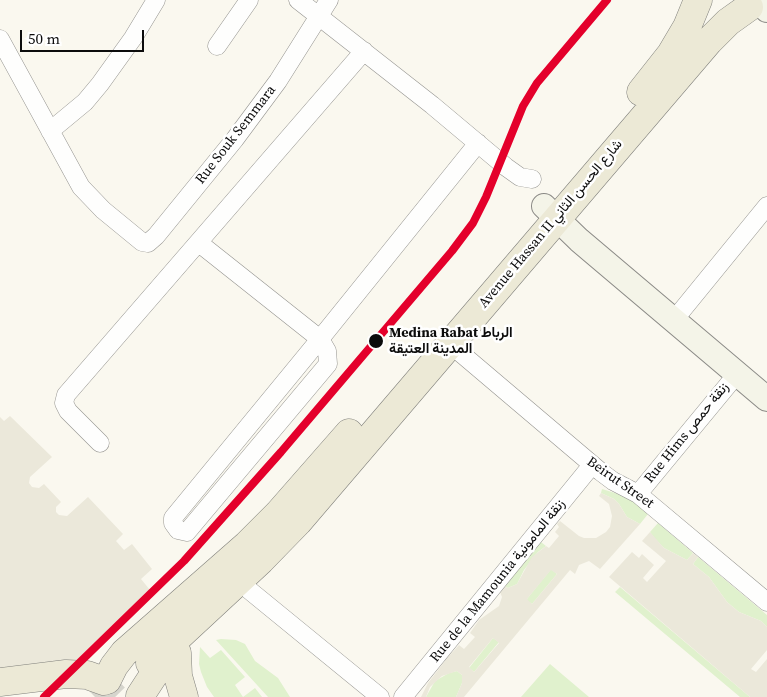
<!DOCTYPE html>
<html>
<head>
<meta charset="utf-8">
<style>
	body { margin:0 }
	#map { position:relative; width:767px; height:697px; overflow:hidden; background:#faf8ef; font-family:"Source Serif 4",serif }
	canvas { display:block }
	.scale { position:absolute; left:20px; top:30px; width:124px; height:22px; box-sizing:border-box; border:2px solid #0c0c0c; border-top:0; padding-left:6px; font-size:15px; line-height:18px; white-space:nowrap; color:#0c0c0c; -webkit-text-stroke:4px #fff; paint-order:stroke }
</style>
</head>
<body>
<div id="map">
<canvas width="767" height="697"></canvas>
<div class="scale">50 m</div>
</div>
<script>
const c = document.querySelector('canvas').getContext('2d');
c.lineJoin = 'round';
function paint(path, color) {
  c.fillStyle = color;
  c.fill(path, 'evenodd');
}
function shape(rows) {
  const path = new Path2D();
  for (const r of rows) {
    path.moveTo(r[0], r[1]);
    for (let i = 2; i < r.length; i += 2) path.lineTo(r[i], r[i + 1]);
  }
  return path;
}
function trace(path, color, width, dash) {
  c.strokeStyle = color;
  c.lineWidth = width;
  c.lineCap = dash ? 'butt' : 'round';
  c.setLineDash(dash || []);
  c.stroke(path);
}
function label(font, color, halo, rows, align = 'center') {
  c.font = font + ' "Source Serif 4",Vazirmatn,serif';
  c.lineWidth = 5;
  c.setLineDash([]);
  c.textBaseline = 'middle';
  c.strokeStyle = halo;
  c.fillStyle = color;
  for (const [text, x, y, turn = 0] of rows) {
    c.save();
    c.translate(x, y);
    c.rotate((+turn || 0) * Math.PI / 180);
    c.textAlign = isNaN(turn) ? turn : align;
    if (halo) c.strokeText(text, 0, 0);
    c.fillText(text, 0, 0);
    c.restore();
  }
}
const green = shape([
	[602,489,628,497,648,514,640,524,627,517,619,504,614,499,601,493],
	[658,523,693,553,687,560,664,548,654,538,650,532],
	[541,542,546,546,538,552,524,570,517,584,508,588,504,586],
	[698,557,767,615,767,627,761,621,739,612,727,602,709,577,693,564],
	[551,569,557,574,532,604,526,600],
	[620,587,750,697,740,697,615,592],
	[493,638,499,642,474,672,469,668],
	[221,639,236,640,245,644,255,661,278,678,290,697,268,697,216,640],
	[200,647,210,658,221,650,245,677,235,685,243,697,255,688,262,697,214,697,207,687,201,672,199,664],
	[550,664,589,697,521,697],
	[457,671,462,675,462,683,456,697,426,697,435,681,449,673]
]);
const plaza = shape([
	[10,416,52,457,30,477,29,483,32,487,39,488,44,484,61,502,56,507,56,512,59,515,67,516,88,497,123,534,116,541,124,550,132,544,152,569,141,579,150,590,68,668,0,676,0,417,4,421],
	[601,493,614,499,619,504,627,517,640,524,600,569,589,561,579,565,575,574,570,570,464,697,456,697,462,683,462,675,457,671,442,676,430,687,426,697,421,697,428,683,445,661,444,659,448,654,450,655,459,645,464,649,475,637,470,633,479,620,499,606,502,597,500,592,504,586,508,588,517,584,532,557,546,546,549,548,559,536,555,532,559,527,557,524,560,521,579,536,584,538,596,538,606,532,610,527,612,516,609,504,599,496],
	[551,570,557,574,532,604,527,599],
	[493,638,499,643,474,672,469,667],
	[650,532,664,548,687,560,693,553,698,557,693,564,709,577,727,602,739,612,761,621,767,627,767,650,751,669,756,672,767,659,767,697,750,697,609,577,632,552,639,558,642,554,654,565,643,578,647,582,666,561,642,541]
]);
const primaryTunnel = shape([
	[95,697,125,668]
]);
const minor = shape([
	[298,0,432,105,506,167,520,177,532,179],
	[0,39,81,187,103,210,142,242,148,243,156,236,235,139,278,81,329,0],
	[217,46,249,0],
	[50,131,85,102,100,84,133,38,156,0],
	[199,243,320,339,478,143],
	[674,320,767,206],
	[320,339,327,351,328,364,187,532,178,530,173,523,173,518,320,339],
	[450,344,601,472,613,481,638,494,767,602],
	[100,443,68,411,64,403,66,395,364,51],
	[638,494,737,374],
	[249,590,380,697],
	[403,697,592,465]
]);
const secondary = shape([
	[767,0,767,10],
	[544,206,579,240,767,399]
]);
const primary = shape([
	[641,92,671,54,687,27,698,0],
	[177,653,178,676,184,697],
	[150,663,261,560,298,522,709,41,728,22,749,7],
	[107,680,114,666,124,653,247,545,278,514,349,433],
	[0,682,66,674,87,675,104,681],
	[140,696,155,673,174,656]
]);
const tram1 = shape([
	[44,697,184,561,281,452,452,251,473,223,486,197,523,106,537,83,607,0]
]);
const markers = [
	[376,341,8,"#0c0c0c"]
];
const streetNames = [
	["Rue Souk Semmara",236,135,-52],
	["Avenue Hassan II شارع الحسن الثاني",551,224,-50],
	["Rue Hims زنقة حمص",687,433,-51],
	["Beirut Street",620,483,35],
	["Rue de la Mamounia زنقة المامونية",498,581,-51]
];
const stopNames = [
	["Medina Rabat الرباط",389,333],
	["المدينة العتيقة",389,349]
];
paint(green, '#e0f1cd');
paint(plaza, '#ebe8da');
trace(primaryTunnel, '#d6d5cd', 28, [28, 14]);
trace(minor, '#93928e', 19);
trace(secondary, '#8a8985', 26);
trace(primary, '#80807c', 29);
trace(minor, '#fefefd', 18);
trace(secondary, '#f4f4e8', 24);
trace(primary, '#ece9d6', 28);
trace(tram1, '#e4002b', 8);
for (const [x, y, r, color] of markers) {
  const dot = new Path2D();
  dot.arc(x, y, r, 0, 2 * Math.PI);
  c.fillStyle = color;
  c.fill(dot);
  trace(dot, '#fff', 2);
}
label('14px', '#0c0c0c', '#fff', streetNames);
label('bold 14px', '#0c0c0c', '#fff', stopNames, 'left');
</script>
</body>
</html>
